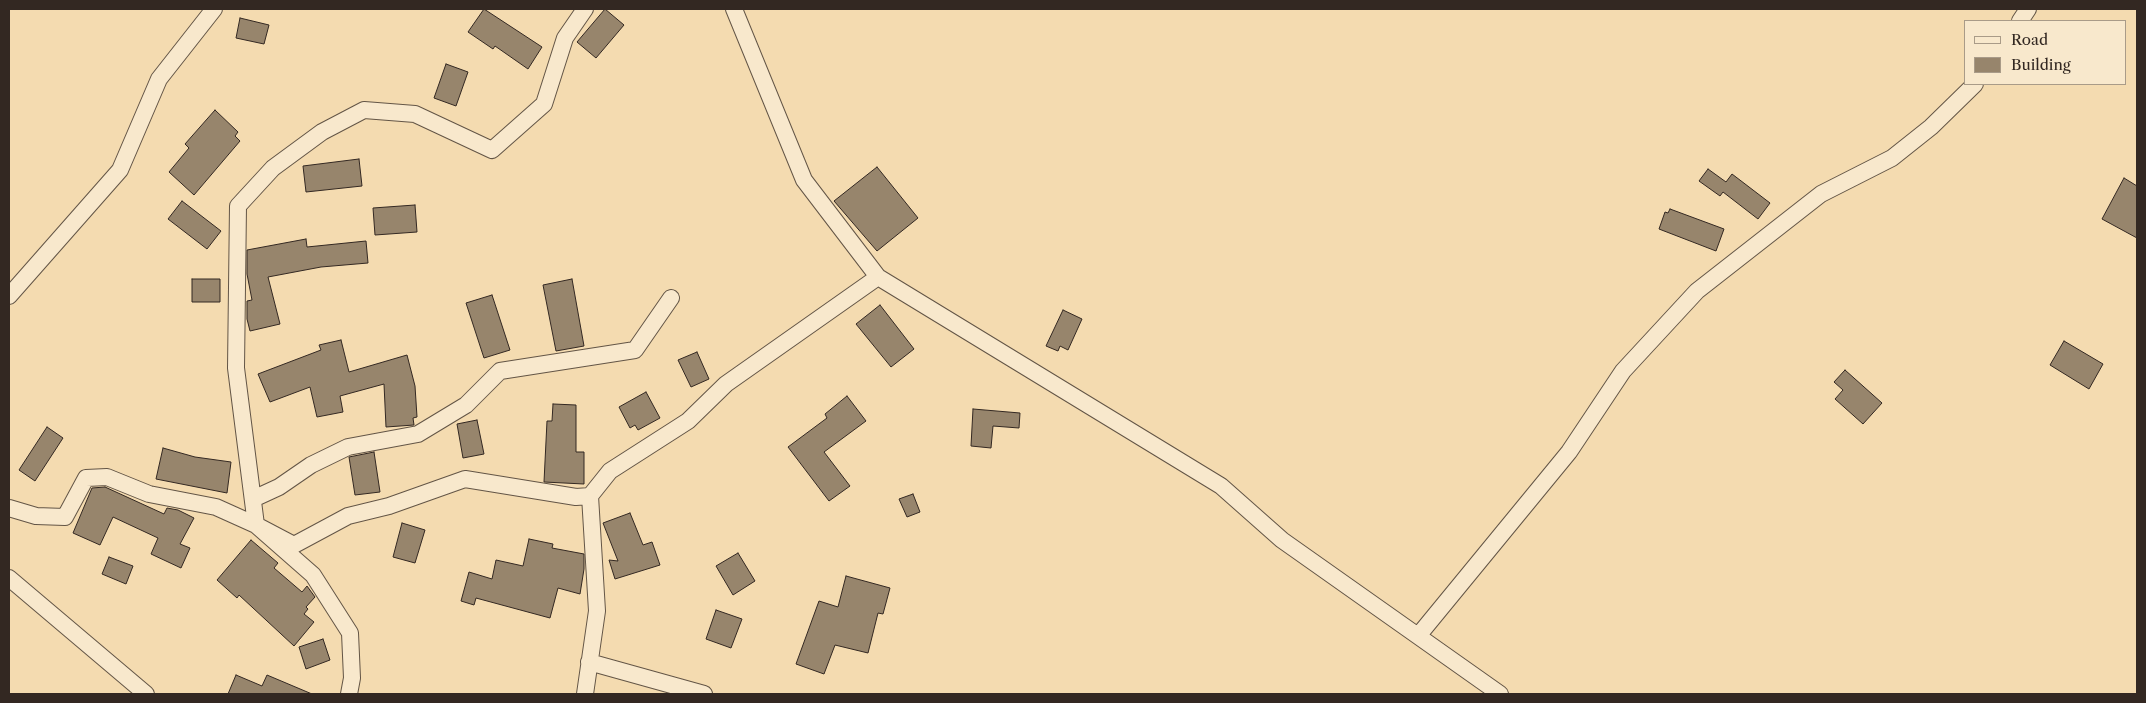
<!DOCTYPE html>
<html>
<head>
<meta charset="utf-8">
<style>
	body { margin:0 }
	#map { position:relative; width:2146px; height:703px; overflow:hidden; background:#f4dbb0; font-family:"Libre Caslon Text",serif }
	canvas { display:block }
	.frame { position:absolute; inset:0; border:10px solid #332822; pointer-events:none }
	.legend { position:absolute; left:1964px; top:20px; width:162px; height:65px; box-sizing:border-box; background:#f8e8cc; border:1px solid #a99b88; margin:0; padding:6px 9px; list-style:none; font-size:15px; color:#332822 }
	.legend li { display:flex; align-items:center; gap:10px; height:25px }
	.legend b { width:25px; border:1px solid #a99b88 }
</style>
</head>
<body>
<div id="map">
<canvas width="2146" height="703"></canvas>
<div class="frame"></div>
<ul class="legend">
<li><b style="height:6px;background:#f8e8cc"></b>Road</li>
<li><b style="height:14px;background:#97856c"></b>Building</li>
</ul>
</div>
<script>
const c = document.querySelector('canvas').getContext('2d');
c.lineJoin = 'round';
function paint(path, color) {
  c.fillStyle = color;
  c.fill(path, 'evenodd');
}
function shape(rows) {
  const path = new Path2D();
  for (const r of rows) {
    path.moveTo(r[0], r[1]);
    for (let i = 2; i < r.length; i += 2) path.lineTo(r[i], r[i + 1]);
  }
  return path;
}
function trace(path, color, width, dash) {
  c.strokeStyle = color;
  c.lineWidth = width;
  c.lineCap = dash ? 'butt' : 'round';
  c.setLineDash(dash || []);
  c.stroke(path);
}
const building = shape([
	[484,9,542,47,528,69,495,46,493,49,468,32,484,9],
	[605,9,624,25,596,58,577,42,605,9],
	[240,18,269,25,264,44,236,38,240,18],
	[446,64,468,72,456,106,434,98,446,64],
	[215,110,238,132,235,136,240,141,194,195,169,172,189,148,185,144,215,110],
	[359,159,362,186,306,192,303,166,359,159],
	[877,167,918,218,877,251,834,201,877,167],
	[1708,169,1726,182,1732,174,1770,203,1758,219,1723,192,1720,196,1699,181,1708,169],
	[2124,178,2137,186,2137,238,2102,219,2124,178],
	[182,201,221,231,207,249,168,219,182,201],
	[415,205,417,232,375,235,373,208,415,205],
	[1670,209,1724,229,1716,251,1659,229,1665,212,1668,213,1670,209],
	[306,239,307,247,366,241,368,263,321,267,268,277,280,324,250,331,247,319,247,301,252,300,247,274,247,250,306,239],
	[192,279,220,279,220,302,192,302,192,279],
	[572,279,584,346,556,351,543,285,572,279],
	[492,295,510,350,484,358,466,303,492,295],
	[880,305,914,349,891,367,856,324,880,305],
	[1063,310,1082,319,1068,350,1060,346,1058,351,1046,346,1063,310],
	[341,340,349,372,407,355,415,386,417,417,413,418,414,425,386,427,384,384,340,396,343,412,317,417,310,387,270,402,258,374,321,350,319,345,341,340],
	[2064,341,2103,364,2089,389,2050,365,2064,341],
	[697,352,709,379,691,387,678,360,697,352],
	[1845,370,1882,403,1863,424,1835,399,1843,390,1834,382,1845,370],
	[646,392,660,418,638,430,635,425,630,428,619,407,646,392],
	[847,396,866,421,824,452,850,486,829,501,788,447,827,418,825,414,847,396],
	[553,404,576,405,576,452,584,452,584,484,544,482,547,421,552,421,553,404],
	[973,409,1020,413,1019,428,993,426,991,448,971,446,973,409],
	[477,420,484,454,463,458,457,424,477,420],
	[47,427,63,438,35,481,19,470,47,427],
	[163,448,195,457,231,462,227,493,156,479,163,448],
	[374,452,380,492,355,495,349,457,374,452],
	[105,487,164,514,167,508,178,510,194,518,180,544,190,548,181,568,151,554,158,538,113,517,100,545,73,533,92,488,105,487],
	[913,494,920,512,907,517,899,499,913,494],
	[630,513,643,545,652,542,660,565,615,579,609,560,618,561,603,523,630,513],
	[402,523,425,530,415,563,393,557,402,523],
	[529,539,553,544,552,548,584,554,584,569,580,594,558,588,550,618,476,598,474,605,461,601,469,572,492,579,496,560,523,566,529,539],
	[251,540,278,563,274,568,302,592,307,586,315,597,306,607,308,609,304,614,314,622,294,646,239,595,237,598,217,580,251,540],
	[738,553,755,581,733,595,716,566,738,553],
	[109,557,133,566,126,584,102,574,109,557],
	[846,576,890,588,883,614,878,613,868,653,835,645,824,674,796,664,819,601,838,607,846,576],
	[716,610,742,619,731,648,706,639,716,610],
	[323,639,330,660,306,669,299,647,323,639],
	[236,675,262,686,267,675,312,694,228,694,236,675]
]);
const street = shape([
	[585,9,565,38,544,104,492,150,415,114,364,110,322,132,273,168,238,206,236,368,256,525,294,545,348,516,389,506,465,479,576,497,590,496,610,471,688,421,726,384,878,277],
	[734,9,804,180,878,277,1221,486,1282,540,1500,694],
	[2020,21,2028,9],
	[9,296,120,170,159,79,214,9],
	[253,499,279,487,311,465,348,447,418,434,466,405,500,371,635,350,671,298],
	[9,508,36,516,65,517,86,478,107,477,149,494,216,507,256,525,313,575,350,633,352,678,349,694],
	[9,578,146,694],
	[1418,636,1569,452,1623,371,1697,291,1821,194,1892,158,1931,127,1975,84],
	[589,662,704,694],
	[585,694,597,611,590,496]
]);
paint(building, '#97856c');
trace(building, '#332822', 1);
trace(street, '#635546', 18);
trace(street, '#f8e8cc', 16);
</script>
</body>
</html>
